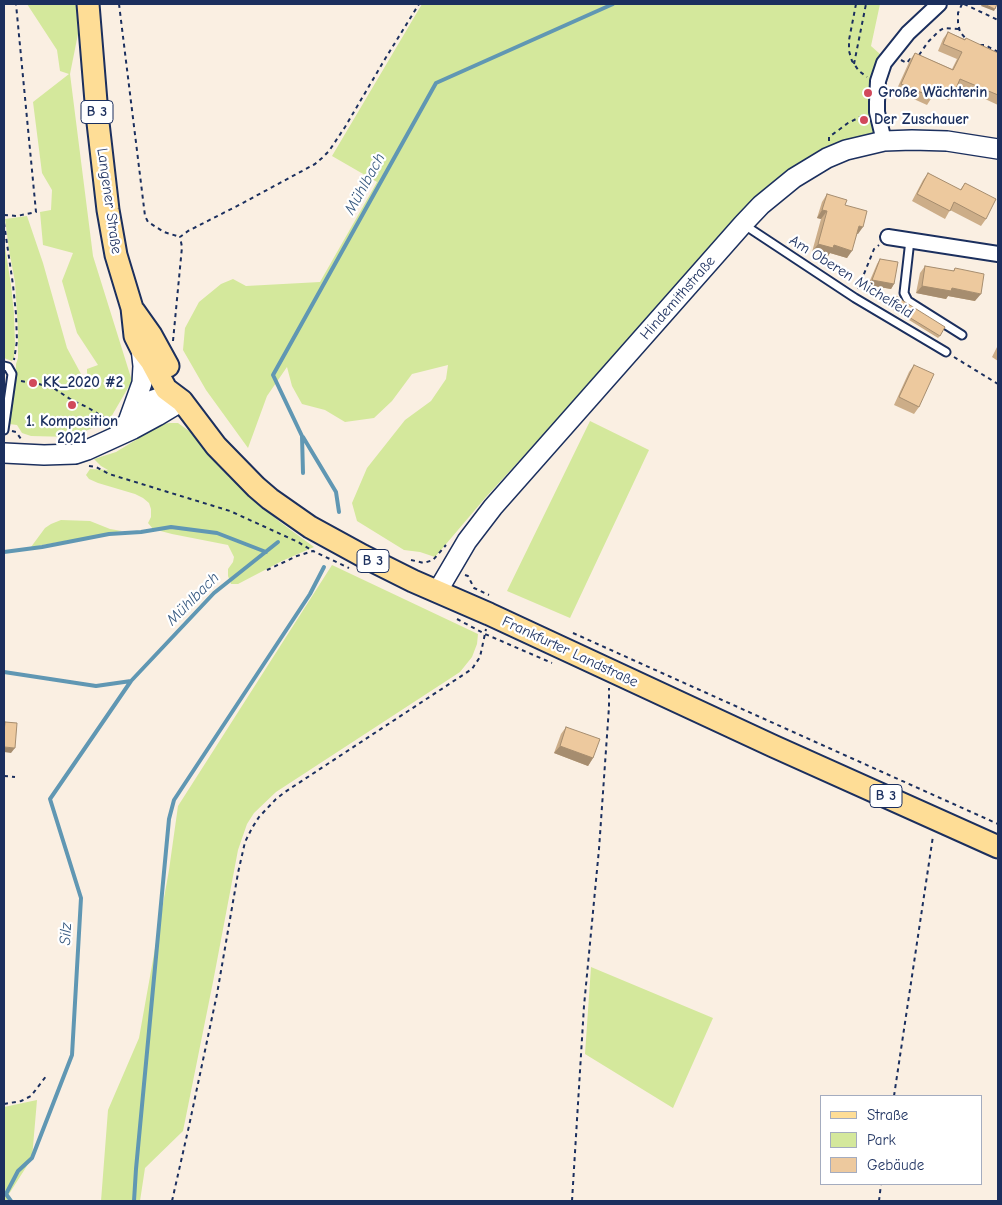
<!DOCTYPE html>
<html>
<head>
<meta charset="utf-8">
<style>
	body { margin:0 }
	#map { position:relative; width:1002px; height:1205px; overflow:hidden; background:#faefe2; font-family:"Comic Neue",sans-serif }
	canvas { display:block }
	.frame { position:absolute; inset:0; border:5px solid #1b2f5e; pointer-events:none }
	.legend { position:absolute; left:820px; top:1095px; width:162px; height:90px; box-sizing:border-box; background:#fff; border:1px solid #a4acbf; margin:0; padding:6px 9px; list-style:none; font-size:15px; color:#1b2f5e }
	.legend li { display:flex; align-items:center; gap:10px; height:25px }
	.legend b { width:25px; border:1px solid #a4acbf }
</style>
</head>
<body>
<div id="map">
<canvas width="1002" height="1205"></canvas>
<div class="frame"></div>
<ul class="legend">
<li><b style="height:6px;background:#fedd96"></b>Straße</li>
<li><b style="height:14px;background:#d4e89c"></b>Park</li>
<li><b style="height:14px;background:#edc99e"></b>Gebäude</li>
</ul>
</div>
<script>
const c = document.querySelector('canvas').getContext('2d');
c.lineJoin = 'round';
function paint(path, color) {
  c.fillStyle = color;
  c.fill(path, 'evenodd');
}
function shape(rows) {
  const path = new Path2D();
  for (const r of rows) {
    path.moveTo(r[0], r[1]);
    for (let i = 2; i < r.length; i += 2) path.lineTo(r[i], r[i + 1]);
  }
  return path;
}
function trace(path, color, width, dash) {
  c.strokeStyle = color;
  c.lineWidth = width;
  c.lineCap = dash ? 'butt' : 'round';
  c.setLineDash(dash || []);
  c.stroke(path);
}
function label(font, color, halo, rows, align = 'center') {
  c.font = font + ' "Comic Neue",sans-serif';
  c.lineWidth = 4.5;
  c.setLineDash([]);
  c.textBaseline = 'middle';
  c.strokeStyle = halo;
  c.fillStyle = color;
  for (const [text, x, y, turn = 0] of rows) {
    c.save();
    c.translate(x, y);
    c.rotate((+turn || 0) * Math.PI / 180);
    c.textAlign = isNaN(turn) ? turn : align;
    if (halo) c.strokeText(text, 0, 0);
    c.fillText(text, 0, 0);
    c.restore();
  }
}
const green = shape([
	[27,4,76,4,78,34,70,74,93,256,132,381,107,424,101,421,93,428,70,437,31,436,22,433,17,425,9,424,16,376,16,364,18,358,18,330,15,282,9,250,5,219,27,216,43,263,67,348,87,385,87,369,98,365,77,333,62,281,73,253,43,245,40,212,51,210,52,190,42,173,33,102,69,74,60,71,57,50],
	[422,4,880,4,871,46,880,54,869,101,874,133,832,147,781,175,486,497,435,557,420,552,404,550,357,521,352,503,367,468,405,420,431,401,446,379,448,365,412,374,392,401,374,418,345,422,325,410,302,404,292,386,287,367,267,396,248,448,206,390,183,350,185,328,199,302,221,284,233,279,246,286,320,282,377,182,332,156],
	[4,240,11,285,14,313,15,344,14,358,12,361,4,358],
	[590,421,649,450,570,618,507,591],
	[170,423,178,423,189,431,222,470,245,492,280,522,314,547,282,561,238,584,231,584,228,576,228,569,233,562,234,557,228,545,172,534,153,529,148,523,151,517,151,509,149,503,143,498,135,494,98,483,89,479,86,475,90,469,108,470,101,466,94,459,116,452,162,424],
	[61,520,90,521,110,529,122,531,31,547,45,528,51,524],
	[332,565,478,634,477,644,472,657,460,672,276,792,254,813,247,824,238,850,213,982,183,1131,145,1168,140,1201,101,1201,108,1110,139,1038,169,870,178,806],
	[591,967,713,1018,673,1108,585,1054],
	[37,1100,32,1158,7,1197,7,1201,4,1201,4,1107]
]);
const stream = shape([
	[303,437,336,492,339,512],
	[303,473,302,436,273,375,436,83,613,4],
	[4,552,42,547,109,534,141,532,171,527,217,533,266,552],
	[4,672,96,686,131,681],
	[11,1201,6,1194,18,1171,32,1158,72,1055,81,898,50,799,131,681,214,593,278,542],
	[134,1201,136,1169,169,819,174,800,310,594,324,567]
]);
const path = shape([
	[119,4,145,216,148,222,164,232,180,237],
	[856,4,849,40,849,51,852,61,859,71,867,77],
	[962,4,958,13,958,23,960,32,967,40],
	[964,4,998,20],
	[980,45,985,45,998,52],
	[919,55,928,42,939,31,944,28,959,29],
	[901,60,907,63,910,59,913,60],
	[854,64,866,4],
	[829,141,829,137,840,129,848,123,864,115],
	[4,215,17,216,36,212,16,4],
	[4,223,13,285,16,314,17,341,14,360],
	[858,289,874,249,879,245],
	[173,341,182,247,180,237,188,231,241,204,315,164,322,158,329,151,345,127,385,59,419,4],
	[954,357,998,384],
	[21,381,27,382],
	[39,384,55,389,73,401,87,407,108,420],
	[12,431,16,432,21,439],
	[89,466,96,467,109,474,230,511,298,542,313,551],
	[411,560,424,563,433,560,446,545],
	[267,570,297,556,313,551,349,568],
	[465,575,468,576,474,588,489,595],
	[457,619,485,634,552,663],
	[573,633,998,824],
	[4,776,15,777],
	[894,1096,933,836],
	[4,1104,21,1101,31,1096,47,1075],
	[172,1201,189,1126,217,994,238,873,245,842,252,828,259,817,276,799,285,792,472,669,480,657,486,629],
	[572,1201,584,1006,599,849,609,707,609,688],
	[879,1201,881,1184]
]);
const lane = shape([
	[743,224,855,298,946,352],
	[910,240,904,293,908,301,962,335],
	[4,366,8,367,12,374,4,430]
]);
const street = shape([
	[884,141,877,112,877,102,878,81,884,63,908,33,939,4],
	[888,237,998,254]
]);
const secondary = shape([
	[129,419,142,383,143,366,141,348],
	[120,430,140,410,153,400,162,397,170,398,182,401],
	[4,453,44,455,75,454,87,450,133,429,157,416,182,401],
	[437,592,467,541,493,507,743,224,761,205,794,178,827,158,846,150,884,141,912,140,947,141,998,149]
]);
const primary = shape([
	[88,4,97,114,108,210,116,255,132,308,135,336,141,348,151,361,166,389,182,401,216,446,256,487,270,499,310,527,363,556,413,581,489,614,773,746,998,847],
	[134,311,151,335,168,366]
]);
const wall = shape([
	[948,32,998,53,998,105,957,86,954,93,949,100,934,94,927,105,896,91,910,60,915,53,952,69,957,59,938,51,943,39],
	[928,173,960,190,965,183,986,219,981,226,950,210,945,219,912,201,923,180],
	[827,194,845,205,858,234,857,234,847,258,830,253,828,256,812,252,821,219,817,218,822,202],
	[880,259,894,284,891,289,868,285,877,264],
	[925,266,953,271,955,268,975,301,948,296,946,299,916,293,920,273],
	[897,297,940,336,938,338,893,310,895,299],
	[998,345,998,361,992,357],
	[914,365,919,407,914,414,894,405,909,372],
	[566,727,593,758,588,766,554,753,561,734]
]);
const shadedWall = shape([
	[982,4,984,4,995,9,994,11,981,6],
	[822,210,827,211,821,219,817,218],
	[859,226,863,227,858,234,854,233],
	[818,244,834,245,852,251,847,258,830,253,828,256,812,252],
	[872,280,894,284,891,289,868,285],
	[922,286,952,288,981,294,975,301,948,296,946,299,916,293],
	[560,746,593,758,588,766,554,753],
	[4,747,15,748,11,753,4,752]
]);
const building = shape([
	[984,4,997,4,995,9,984,4],
	[948,32,965,40,966,38,998,53,998,95,960,79,954,93,937,86,932,97,901,84,915,53,953,70,962,52,943,44,948,32],
	[928,173,961,190,965,183,996,199,986,219,954,202,950,211,917,194,928,173],
	[827,194,847,200,845,205,867,211,863,227,859,226,852,251,834,245,833,248,818,244,827,211,822,210,827,194],
	[880,259,898,262,894,284,872,280,880,259],
	[925,266,954,271,955,268,984,274,981,294,952,288,951,291,922,286,925,266],
	[897,297,945,327,940,336,894,308,897,297],
	[914,365,934,374,919,407,899,397,914,365],
	[5,722,17,723,15,748,4,747,4,732,5,722],
	[566,727,600,739,593,758,560,746,566,727]
]);
const markers = [
	[868,93,5,"#d1495b"],
	[864,120,5,"#d1495b"],
	[33,383,5,"#d1495b"],
	[72,405,5,"#d1495b"]
];
const shields = [
	[97,112,32],
	[373,561,32],
	[886,796,32]
];
const shieldNames = [
	["B 3",97,112],
	["B 3",373,561],
	["B 3",886,796]
];
const poiNames = [
	["Große Wächterin",878,93],
	["Der Zuschauer",874,120],
	["KK_2020 #2",43,383],
	["1. Komposition",72,422,"center"],
	["2021",72,439,"center"]
];
const streetNames = [
	["Langener Straße",109,201,82],
	["Am Oberen Michelfeld",851,277,32],
	["Hindemithstraße",678,298,-49],
	["Frankfurter Landstraße",570,652,25]
];
const waterNames = [
	["Mühlbach",365,184,-61],
	["Mühlbach",193,599,-45],
	["Silz",66,934,-87]
];
paint(green, '#d4e89c');
trace(stream, '#6097b3', 4);
trace(lane, '#1b2f5e', 11);
trace(street, '#1b2f5e', 18);
trace(secondary, '#1b2f5e', 22);
trace(primary, '#1b2f5e', 25);
trace(path, '#1b2f5e', 2, [4, 4]);
trace(lane, '#fff', 7);
trace(street, '#fff', 14);
trace(secondary, '#fff', 19);
trace(primary, '#fedd96', 21);
paint(wall, '#ccad88');
paint(shadedWall, '#a68d6f');
paint(building, '#edc99e');
trace(building, '#a68d6f', 1);
for (const [x, y, r, color] of markers) {
  const dot = new Path2D();
  dot.arc(x, y, r, 0, 2 * Math.PI);
  c.fillStyle = color;
  c.fill(dot);
  trace(dot, '#fff', 2);
}
for (const [x, y, w] of shields) {
  const box = new Path2D();
  box.roundRect(x - w / 2, y - 11.5, w, 23, 4);
  c.fillStyle = '#fff';
  c.fill(box);
  trace(box, '#1b2f5e', 1);
}
label('bold 14px', '#1b2f5e', null, shieldNames);
label('bold 15px', '#1b2f5e', '#fff', poiNames, 'left');
label('15px', '#1b2f5e', '#fff', streetNames);
label('italic 16px', '#385a81', '#fff', waterNames);
</script>
</body>
</html>
